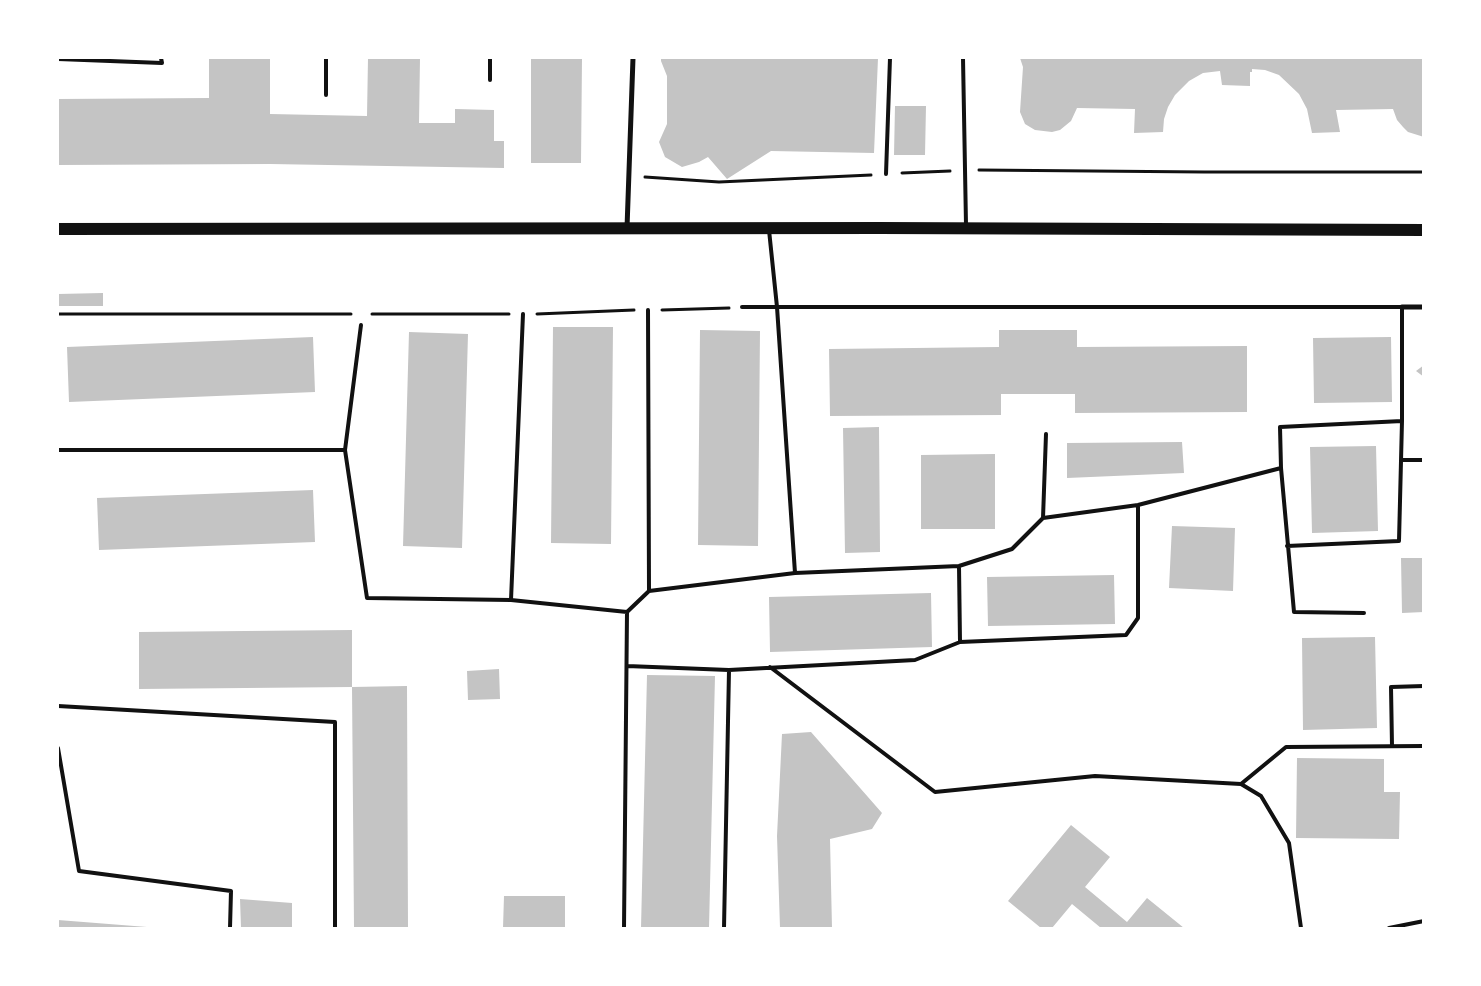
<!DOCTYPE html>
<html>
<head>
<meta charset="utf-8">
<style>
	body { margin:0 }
	#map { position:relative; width:1481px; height:986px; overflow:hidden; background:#fff; font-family:Ubuntu,sans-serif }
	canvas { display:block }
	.frame { position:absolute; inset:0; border:59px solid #fff; pointer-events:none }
</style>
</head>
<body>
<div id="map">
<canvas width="1481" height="986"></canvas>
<div class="frame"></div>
</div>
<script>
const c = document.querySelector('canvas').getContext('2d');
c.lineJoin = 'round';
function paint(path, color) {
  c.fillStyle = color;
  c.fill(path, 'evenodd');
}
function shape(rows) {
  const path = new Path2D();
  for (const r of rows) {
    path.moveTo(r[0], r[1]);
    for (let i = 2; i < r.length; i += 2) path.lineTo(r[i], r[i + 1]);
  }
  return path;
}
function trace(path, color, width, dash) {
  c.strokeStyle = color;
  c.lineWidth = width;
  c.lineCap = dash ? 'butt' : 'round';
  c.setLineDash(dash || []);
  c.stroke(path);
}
const building = shape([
	[209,58,270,58,270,114,367,116,368,58,420,58,419,123,455,123,455,109,494,110,494,141,504,141,504,168,270,164,58,165,58,99,209,98],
	[531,58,582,58,581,163,531,163],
	[661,58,878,58,874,153,771,151,727,179,708,157,699,162,682,167,665,157,659,142,667,124,667,76,661,61],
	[1020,58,1424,58,1424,137,1408,132,1403,127,1397,120,1393,109,1336,110,1340,132,1312,133,1307,109,1299,94,1279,75,1265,70,1252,69,1252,72,1250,72,1250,86,1222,85,1220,71,1203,73,1189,81,1175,95,1168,107,1164,119,1163,132,1134,133,1135,109,1077,108,1071,121,1060,130,1052,132,1035,130,1025,124,1020,112,1023,67],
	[895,106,926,106,925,155,894,155],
	[103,293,103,306,58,306,58,294],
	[553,327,613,327,611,544,551,543],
	[700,330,760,331,758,546,698,545],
	[999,330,1077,330,1077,347,1247,346,1247,412,1075,413,1075,394,1001,394,1001,415,830,416,829,349,999,347],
	[409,332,468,334,462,548,403,546],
	[313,337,315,392,69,402,67,347],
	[1391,337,1392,402,1314,403,1313,338],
	[1424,365,1424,377,1416,371],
	[879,427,880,552,845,553,843,428],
	[1182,442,1184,473,1067,478,1067,443],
	[1376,446,1378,531,1312,533,1310,447],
	[995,454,995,529,921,529,921,455],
	[313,490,315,542,99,550,97,498],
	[1172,526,1235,528,1233,591,1169,588],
	[1401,558,1424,558,1424,612,1402,613],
	[1114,575,1115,624,988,626,987,577],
	[931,593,932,647,770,652,769,597],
	[352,630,352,687,139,689,139,632],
	[1375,637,1377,728,1303,730,1302,638],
	[499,669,500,699,468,700,467,671],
	[647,675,715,676,709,928,641,928],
	[407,686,408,928,354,928,352,687],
	[811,732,882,813,872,829,830,839,832,928,780,928,777,836,782,734],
	[1297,758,1384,759,1384,792,1400,792,1399,839,1296,838],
	[1071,825,1110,857,1085,887,1127,922,1147,898,1184,928,1101,928,1072,904,1052,928,1041,928,1008,901],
	[504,896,565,896,565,928,503,928],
	[240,899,292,903,292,928,241,928],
	[58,920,147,927,147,928,58,928]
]);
const path = shape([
	[979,170,1204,172,1424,172],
	[902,173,950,171],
	[645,177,719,182,871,175],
	[662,310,729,308],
	[58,314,351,314],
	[372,314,509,314],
	[537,314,634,310]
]);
const service = shape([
	[326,58,326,95],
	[490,58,490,80],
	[963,58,966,225],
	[58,59,162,63,161,58],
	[886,174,890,58],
	[742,307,1402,307,1402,421,1399,541,1287,546],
	[648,310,649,591,795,573,777,307,769,230],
	[58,450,345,450,367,598,511,600,627,612,649,591],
	[345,450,361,325],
	[1401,460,1424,460],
	[1043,518,1046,434],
	[959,566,960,642],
	[795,573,959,566,1012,549,1043,518,1138,505,1281,468],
	[511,600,523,314],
	[1364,613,1294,612,1281,468,1280,427,1402,421],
	[627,666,729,670,915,660,960,642,1126,635,1138,618,1138,505],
	[770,667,935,792,1095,776,1241,784,1261,796,1289,843,1301,928],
	[58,706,335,722,335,928],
	[1392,746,1391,687,1424,686],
	[58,748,79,871,231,891,230,928],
	[1241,784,1286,747,1424,746],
	[624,928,627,612],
	[724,928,729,670],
	[1389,928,1424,921]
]);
const minor = shape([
	[627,228,633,58],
	[1402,307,1424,307]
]);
const primary = shape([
	[58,229,880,228,1424,230]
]);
paint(building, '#c4c4c4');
trace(path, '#111', 3);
trace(service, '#111', 4);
trace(minor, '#111', 5);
trace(primary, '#111', 12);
</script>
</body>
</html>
